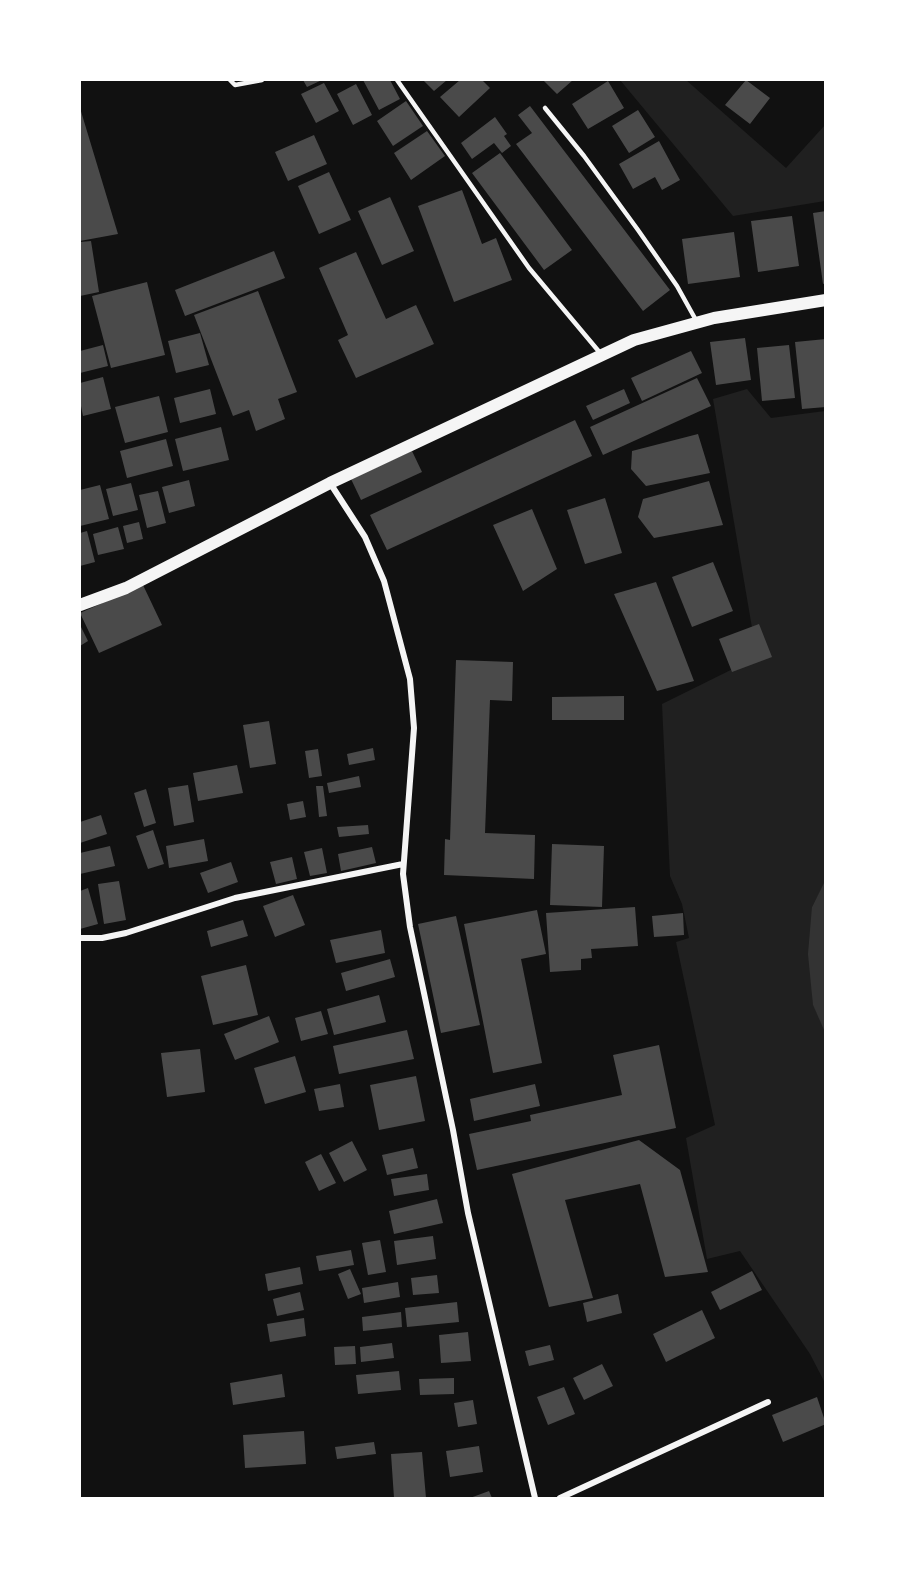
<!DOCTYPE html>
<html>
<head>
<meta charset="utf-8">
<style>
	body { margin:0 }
	#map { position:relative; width:905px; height:1578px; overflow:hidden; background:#111; font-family:"Varela Round",sans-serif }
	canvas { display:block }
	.frame { position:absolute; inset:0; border:81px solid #fff; pointer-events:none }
</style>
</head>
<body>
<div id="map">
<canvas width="905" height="1578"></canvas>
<div class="frame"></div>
</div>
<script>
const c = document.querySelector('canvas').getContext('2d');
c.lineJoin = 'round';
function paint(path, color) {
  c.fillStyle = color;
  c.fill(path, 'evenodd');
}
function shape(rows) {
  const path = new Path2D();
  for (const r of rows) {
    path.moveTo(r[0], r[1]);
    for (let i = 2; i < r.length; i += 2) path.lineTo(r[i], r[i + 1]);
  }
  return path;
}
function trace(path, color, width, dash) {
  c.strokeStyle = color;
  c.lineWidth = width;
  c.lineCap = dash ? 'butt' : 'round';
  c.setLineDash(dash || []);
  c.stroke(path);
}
const green = shape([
	[620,80,686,80,786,168,825,125,825,201,733,216],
	[747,389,771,418,825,411,826,881,812,907,813,1004,826,1032,825,1383,810,1354,740,1251,707,1259,686,1138,715,1125,676,942,689,938,682,904,670,876,662,704,757,657,713,399]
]);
const water = shape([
	[825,881,825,1032,813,1005,808,954,812,907]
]);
const building = shape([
	[303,80,322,80,307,87],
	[363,80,390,80,400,99,379,110],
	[423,80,447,80,434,91],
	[460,80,482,80,490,88,459,117,440,97],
	[543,80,573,80,557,94],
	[746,80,770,98,750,124,725,105],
	[608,81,624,108,588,129,572,104],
	[324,83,339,111,316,123,301,94],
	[356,84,372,115,353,125,337,94],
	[406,101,423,126,393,146,377,121],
	[530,106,670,290,643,311,516,144,532,133,518,115],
	[80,108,118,234,80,241],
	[638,110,655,137,629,153,612,126],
	[495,117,507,134,504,136,511,146,502,153,494,143,472,159,461,143],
	[427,131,445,156,411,180,394,153],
	[314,135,327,164,288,181,275,152],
	[659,141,680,180,662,190,655,177,633,189,619,164],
	[500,153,572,250,544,270,472,173],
	[329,172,351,220,319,234,298,186],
	[462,190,482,244,496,238,512,280,454,302,418,206],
	[390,197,414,251,382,265,358,211],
	[826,211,826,283,823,284,813,213],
	[792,216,799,266,758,272,751,221],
	[734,232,740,277,688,284,682,239],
	[91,241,99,292,80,296,80,242],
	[274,251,285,278,185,316,175,290],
	[356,252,386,319,416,305,434,344,356,378,338,340,348,335,319,268],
	[147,282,165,355,111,368,92,296],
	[258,291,297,392,278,399,285,419,256,431,249,410,233,416,194,315],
	[200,333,209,365,176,373,168,341],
	[745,338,751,380,716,385,710,342],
	[826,339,826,407,802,409,795,342],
	[103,345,108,366,80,373,80,351],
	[789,345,795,398,762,401,757,348],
	[691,351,702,373,642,401,631,378],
	[103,377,111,409,83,416,80,401,80,383],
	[697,378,711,406,603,455,590,427],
	[210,389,216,414,180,423,174,398],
	[624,389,630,403,593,420,586,406],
	[159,396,168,432,125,443,115,407],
	[575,420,592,456,387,550,370,515],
	[221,427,229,460,183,471,175,439],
	[698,434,710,473,646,486,631,469,632,451],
	[166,439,173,466,127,478,120,451],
	[412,451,422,472,361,500,351,479],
	[189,480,195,506,169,513,162,487],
	[709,481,723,525,654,538,638,517,643,499],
	[131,483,138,510,113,516,106,489],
	[100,485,109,519,80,526,80,490],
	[158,491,166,523,147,528,139,495],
	[605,498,622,553,585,564,567,510],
	[532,509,557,569,523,591,493,525],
	[139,522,143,539,127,543,123,526],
	[118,527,124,549,98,555,93,534],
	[87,531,95,562,80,566,80,533],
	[713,562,733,611,692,627,672,577],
	[656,582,694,681,657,691,614,594],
	[143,585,162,625,99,653,80,613],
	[759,624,772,657,732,672,719,639],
	[80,625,88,641,80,646],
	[456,660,513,662,512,701,490,700,485,833,535,835,534,879,444,875,445,839,450,840],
	[624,696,624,720,552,720,552,697],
	[269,721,276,764,250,768,243,725],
	[373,748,375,760,349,765,347,754],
	[318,749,322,776,309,778,305,751],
	[237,765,243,793,198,801,193,773],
	[359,776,361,787,329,793,327,783],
	[188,785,194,822,174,826,168,788],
	[316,786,323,786,327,816,319,817],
	[146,789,156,823,144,827,134,793],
	[303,801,306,817,290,820,287,804],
	[101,815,107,834,80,843,80,822],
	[368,825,369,834,339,837,337,827],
	[153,830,164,864,148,869,136,836],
	[204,839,208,861,169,868,166,846],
	[552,844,604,846,602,907,550,905],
	[110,846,115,866,80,874,80,853],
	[372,847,376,863,341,871,338,854],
	[322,848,327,873,310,876,304,852],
	[292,857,297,879,276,884,270,862],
	[231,862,238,882,208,893,200,873],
	[119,881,126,920,104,924,98,884],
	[88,888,98,924,80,929,80,891],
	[293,895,305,925,275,937,263,906],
	[635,907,638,946,591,949,592,958,581,959,581,970,550,972,546,913],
	[537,910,546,954,521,959,542,1063,493,1073,464,924],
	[683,913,684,935,654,937,652,916],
	[456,916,480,1025,441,1033,418,924],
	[243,920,248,936,211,947,207,931],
	[381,930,385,953,336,963,330,940],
	[390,959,395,977,346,991,341,973],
	[246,965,258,1015,213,1025,201,976],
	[379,995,386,1022,334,1035,327,1009],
	[321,1011,328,1034,301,1041,295,1018],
	[269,1016,279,1042,235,1060,224,1034],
	[407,1030,414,1059,339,1074,333,1046],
	[659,1045,676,1128,477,1170,469,1134,531,1121,530,1115,622,1095,613,1055],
	[200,1049,205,1092,167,1097,161,1053],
	[295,1056,306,1092,265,1104,254,1068],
	[416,1076,425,1121,379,1130,370,1085],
	[340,1084,344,1107,319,1111,314,1089],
	[535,1084,540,1106,474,1121,470,1099],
	[639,1140,680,1170,708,1272,665,1277,640,1184,565,1200,593,1298,549,1307,512,1174],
	[352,1141,367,1170,344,1182,329,1153],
	[413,1148,418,1168,387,1175,382,1155],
	[321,1154,336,1183,319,1191,305,1162],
	[427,1174,429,1190,394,1196,391,1179],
	[437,1199,443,1223,394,1234,389,1211],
	[433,1236,436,1259,397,1265,394,1241],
	[380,1240,386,1272,368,1275,362,1243],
	[351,1250,354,1265,319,1271,316,1256],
	[300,1267,303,1284,268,1291,265,1274],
	[350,1269,361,1294,348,1299,338,1274],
	[752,1271,762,1290,720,1310,711,1292],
	[437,1275,439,1293,413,1295,411,1278],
	[398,1282,400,1297,364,1303,362,1288],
	[300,1292,304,1310,277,1316,273,1299],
	[618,1294,622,1313,587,1322,583,1303],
	[457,1302,459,1322,407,1327,405,1308],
	[702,1310,715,1338,666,1362,653,1334],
	[401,1312,402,1327,363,1331,362,1317],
	[304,1318,306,1336,270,1342,267,1324],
	[468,1332,471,1361,441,1363,439,1335],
	[392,1343,394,1358,361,1362,360,1347],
	[550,1345,554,1360,529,1366,525,1351],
	[355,1346,356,1364,335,1365,334,1347],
	[602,1364,613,1386,584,1400,573,1378],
	[399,1371,401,1390,358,1394,356,1375],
	[282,1374,285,1397,233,1405,230,1383],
	[454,1378,454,1394,420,1395,419,1379],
	[564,1387,575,1414,548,1425,537,1397],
	[817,1397,826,1424,783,1442,772,1415],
	[473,1400,477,1424,458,1427,454,1403],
	[304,1431,306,1464,245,1468,243,1435],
	[374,1442,376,1454,337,1459,335,1447],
	[479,1446,483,1472,450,1477,446,1451],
	[422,1452,426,1498,394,1498,391,1454],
	[489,1491,492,1498,470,1498]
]);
const service = shape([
	[230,80,235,85,262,80],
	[397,80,529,268,601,354],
	[545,108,584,156,638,230,677,286,697,322]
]);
const minor = shape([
	[330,483,365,537,384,581,410,679,414,728,403,874,410,927,453,1130,468,1213,535,1498],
	[80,938,102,938,126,933,235,898,403,864],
	[560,1498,768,1402]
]);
const secondary = shape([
	[80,605,126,588,330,483,634,340,714,318,826,300]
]);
paint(green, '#202020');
paint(water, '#333');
paint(building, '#4a4a4a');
trace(service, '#f5f5f5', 4.5);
trace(minor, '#f5f5f5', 6);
trace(secondary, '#f5f5f5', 12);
</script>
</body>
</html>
